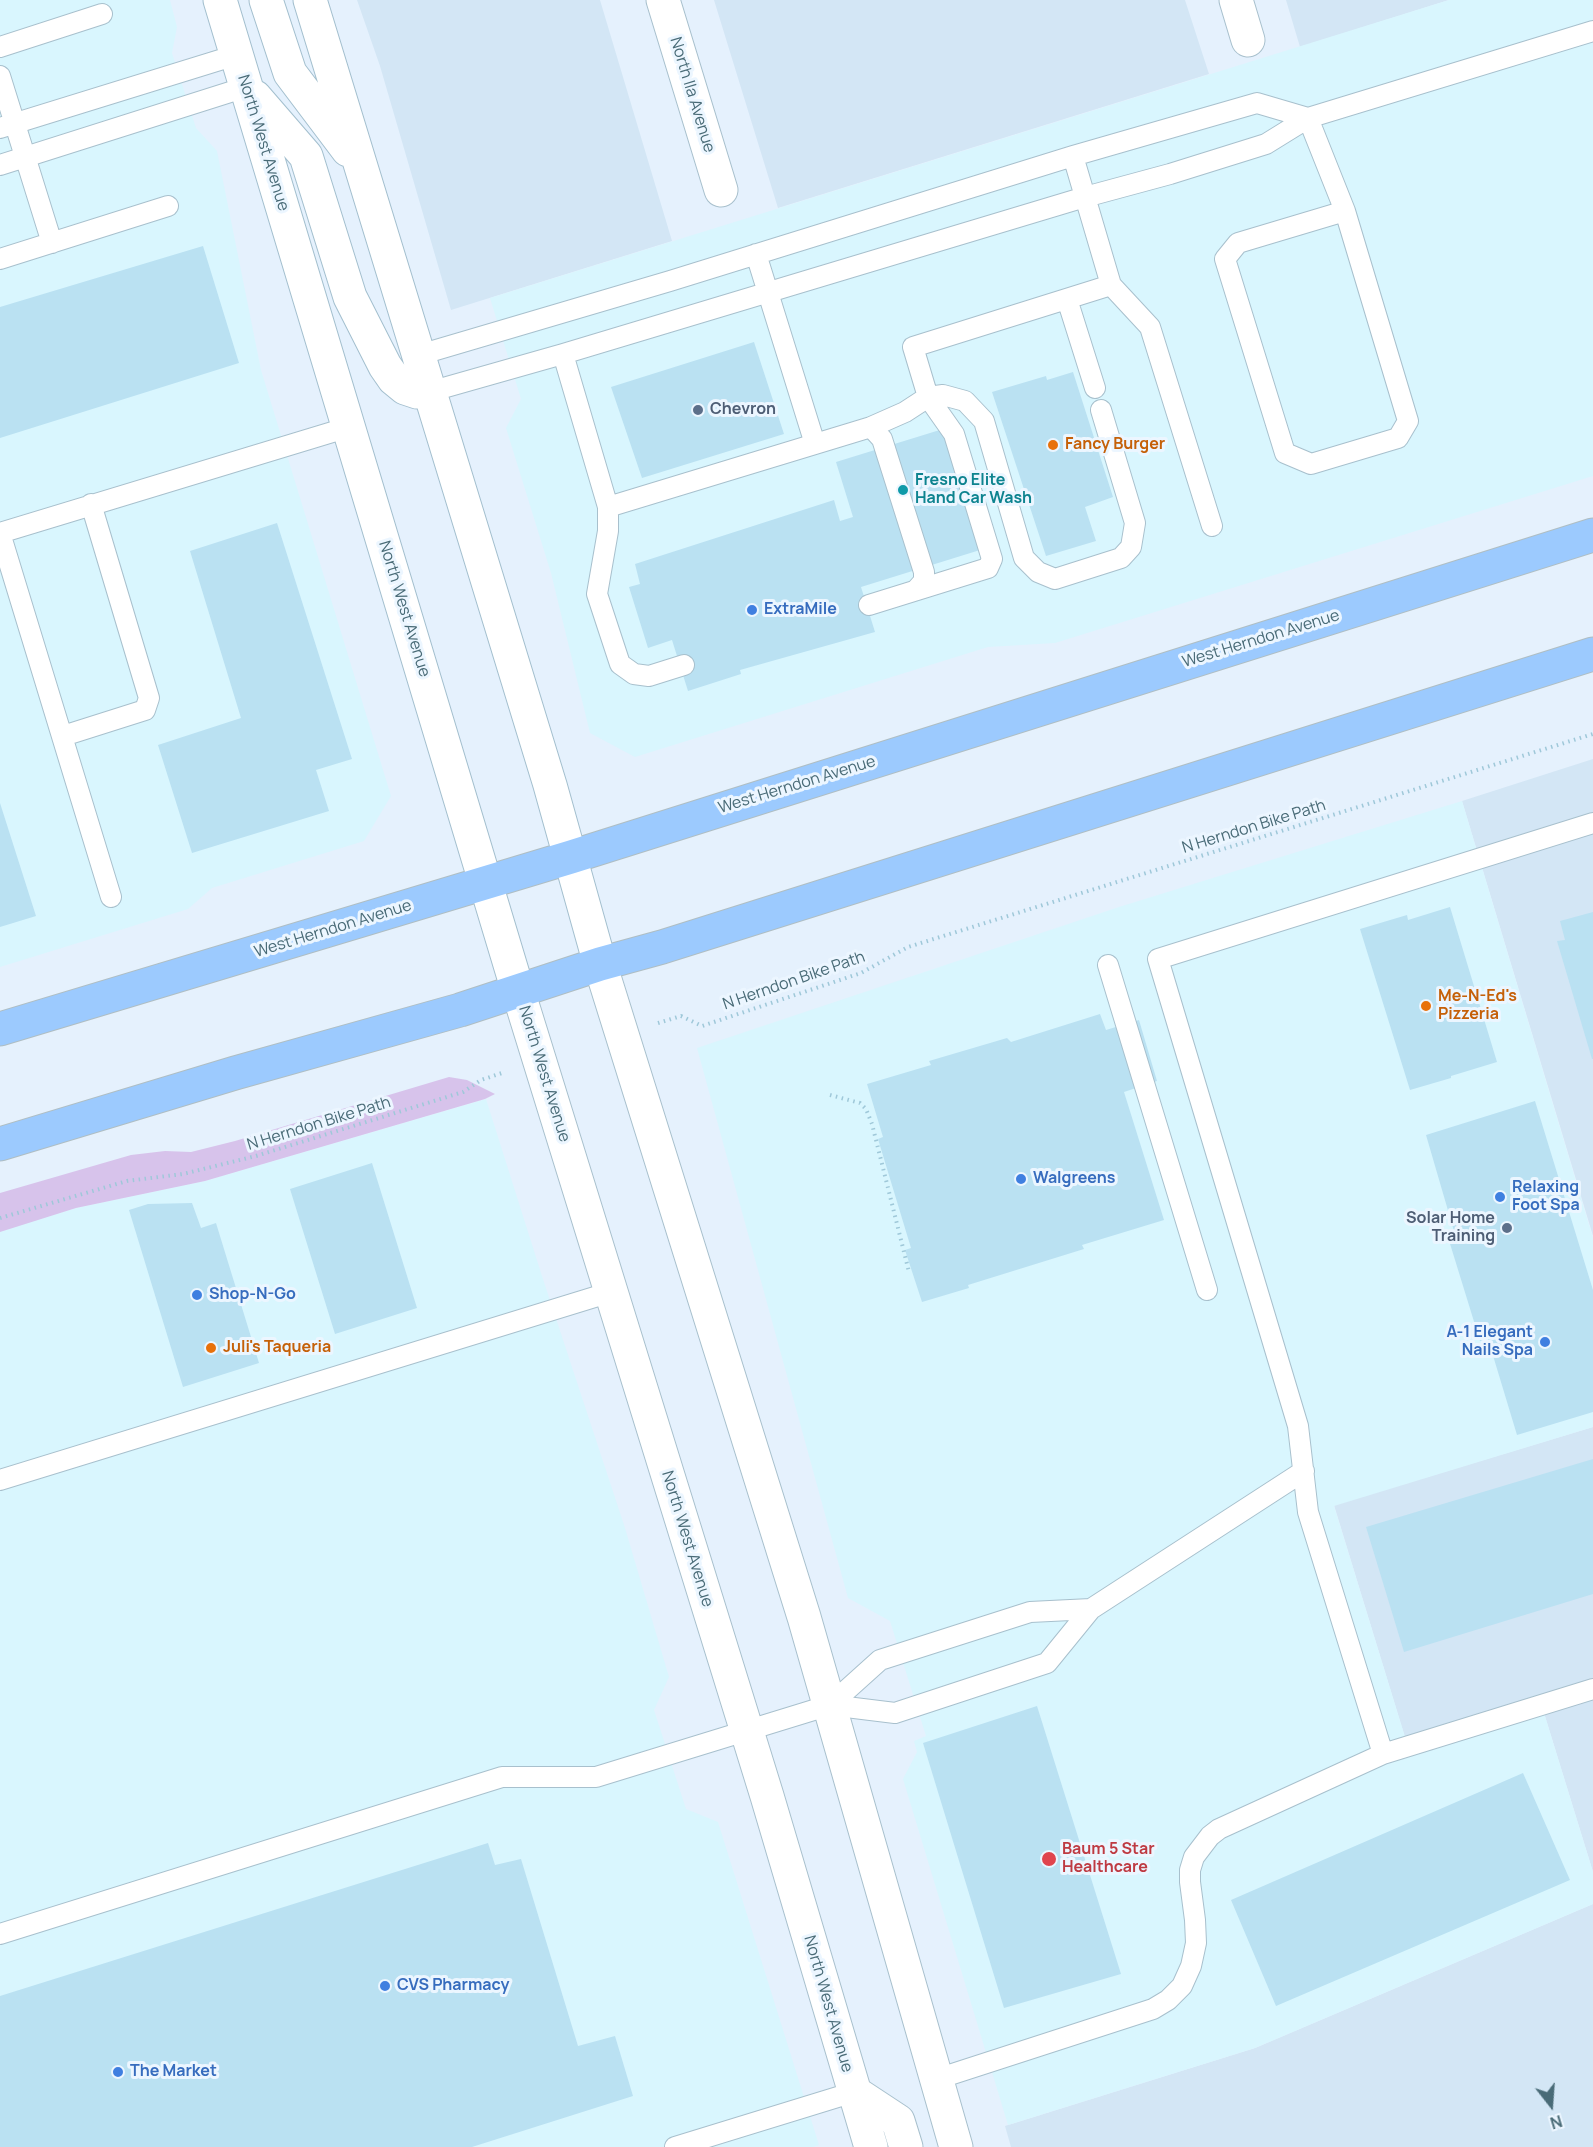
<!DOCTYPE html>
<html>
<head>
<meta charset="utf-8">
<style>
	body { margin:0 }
	#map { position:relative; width:1593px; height:2147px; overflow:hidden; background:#e5f1fd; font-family:Manrope,sans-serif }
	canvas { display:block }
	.north { position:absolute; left:1521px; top:2075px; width:60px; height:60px; -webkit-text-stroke:4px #ecf6ff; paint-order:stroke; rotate:163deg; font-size:16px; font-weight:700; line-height:24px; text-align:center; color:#496b77 }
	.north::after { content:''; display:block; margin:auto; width:21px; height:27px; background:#496b77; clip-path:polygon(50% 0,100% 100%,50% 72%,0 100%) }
</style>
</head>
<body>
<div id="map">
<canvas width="1593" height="2147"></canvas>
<div class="north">N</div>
</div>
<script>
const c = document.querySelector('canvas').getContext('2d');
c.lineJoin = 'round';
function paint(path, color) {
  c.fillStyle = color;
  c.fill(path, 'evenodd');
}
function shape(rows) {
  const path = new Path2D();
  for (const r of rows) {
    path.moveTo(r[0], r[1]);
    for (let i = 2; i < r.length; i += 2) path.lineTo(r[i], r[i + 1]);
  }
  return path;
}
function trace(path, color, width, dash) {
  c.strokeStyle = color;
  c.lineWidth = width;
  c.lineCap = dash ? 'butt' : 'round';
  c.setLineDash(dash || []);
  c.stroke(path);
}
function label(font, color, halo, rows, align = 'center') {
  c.font = font + ' Manrope,sans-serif';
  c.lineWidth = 6;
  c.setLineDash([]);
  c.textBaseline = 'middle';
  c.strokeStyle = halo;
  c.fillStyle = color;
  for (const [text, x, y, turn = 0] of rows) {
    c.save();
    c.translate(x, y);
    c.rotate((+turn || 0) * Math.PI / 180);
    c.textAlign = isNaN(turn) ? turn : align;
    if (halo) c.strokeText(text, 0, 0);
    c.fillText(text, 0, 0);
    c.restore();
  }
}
const residential = shape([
	[357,0,600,0,672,241,451,310,380,66],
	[714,0,1185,0,1209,74,778,208],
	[1286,0,1449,0,1300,47],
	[1593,759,1593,1236,1462,801],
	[1593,1427,1593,1872,1540,1700,1406,1741,1334,1505],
	[1593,1904,1593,2147,1011,2147,1005,2126,1255,2048]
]);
const commercial = shape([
	[0,0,170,0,177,27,172,53,196,128,217,151,261,370,391,796,364,841,212,888,188,909,0,967],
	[1449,0,1593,0,1593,476,1055,643,988,647,635,757,590,733,551,573,506,428,521,399,490,298],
	[1462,801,1593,1238,1593,1427,1334,1506,1406,1740,1540,1700,1593,1872,1593,1904,1255,2048,1008,2125,903,1779,917,1752,914,1741,926,1736,890,1621,848,1598,697,1048,1119,907],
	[486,1099,541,1273,625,1528,669,1677,654,1710,686,1809,718,1822,819,2145,813,2147,0,2147,0,1231,76,1208,205,1181]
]);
const green = shape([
	[449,1077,467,1080,495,1094,485,1099,205,1181,76,1208,0,1232,0,1193,131,1155,165,1151,191,1152,235,1141]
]);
const building = shape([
	[203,246,239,363,0,438,0,307],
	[754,342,784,434,642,478,611,387],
	[1073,372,1113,497,1085,507,1096,541,1046,556,992,392,1046,376,1047,380],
	[943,429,980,550,861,587,875,632,740,670,741,674,688,691,672,640,648,648,629,587,640,584,635,564,834,500,840,521,853,517,836,462],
	[277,523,352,759,316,770,329,811,192,853,158,745,241,718,190,551],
	[0,803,36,916,0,927],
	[1450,907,1497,1062,1451,1076,1451,1078,1410,1090,1360,929,1407,915,1408,920],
	[1593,912,1593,1059,1592,1059,1557,941,1565,940,1560,921],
	[1100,1014,1106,1030,1139,1020,1157,1081,1124,1092,1164,1220,1082,1245,1084,1249,968,1285,969,1288,922,1302,905,1250,911,1248,878,1139,883,1137,867,1084,931,1065,929,1061,1007,1038,1011,1042],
	[1535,1101,1593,1290,1593,1412,1517,1435,1488,1339,1480,1341,1447,1234,1454,1231,1426,1135],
	[372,1163,417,1308,335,1334,290,1189],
	[192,1203,201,1228,216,1223,259,1363,183,1387,129,1210,148,1204],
	[1593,1459,1593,1594,1404,1652,1366,1527],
	[1037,1706,1121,1974,1004,2008,923,1743],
	[1523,1773,1570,1880,1276,2006,1231,1900],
	[488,1843,495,1865,521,1859,578,2046,615,2036,633,2096,472,2147,0,2147,0,1996]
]);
const path = shape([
	[658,1023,681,1016,702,1026,861,973,908,947,1593,734],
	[830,1095,860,1103,866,1109,872,1124,909,1272],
	[0,1218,127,1181,183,1174,256,1156,463,1092,481,1080,505,1072]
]);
const service = shape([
	[0,47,102,14],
	[0,76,52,243],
	[1308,118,1345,211,1408,421,1398,438,1311,464,1285,453,1225,259,1238,243,1345,211],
	[0,128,236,55],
	[0,165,246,87],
	[756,254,815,444],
	[0,259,168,206],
	[1111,285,1150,327,1212,526],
	[1067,299,1095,388],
	[563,354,608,507,608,531,597,594,620,664,634,674,649,676,684,665],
	[419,355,670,281,1073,156,1257,103,1308,118],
	[429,392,563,354,1085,197,1170,174,1266,144,1308,118,1593,31],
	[871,427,882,439,924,572,924,581,916,590],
	[608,507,871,427,905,412,928,397,943,395,965,401,984,421,1024,558,1038,572,1055,579,1121,558,1131,547,1135,523,1101,410],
	[0,533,111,897],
	[0,533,349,427],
	[869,605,988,568,992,559,954,434,928,397,913,347,1111,285,1073,156],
	[63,736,145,710,149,698,91,504],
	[1108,965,1207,1290],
	[0,1480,611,1292],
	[830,1705,895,1713,1047,1663,1091,1609,1304,1471],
	[1383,1754,1308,1512,1298,1426,1158,959,1593,823],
	[0,1934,502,1777,596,1777,830,1705,880,1660,1030,1612,1091,1609],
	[937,2079,1153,2009,1168,2000,1182,1986,1191,1966,1196,1943,1195,1920,1190,1882,1190,1870,1194,1857,1210,1836,1219,1829,1383,1754,1593,1689],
	[675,2147,854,2092]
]);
const minor = shape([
	[663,0,721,190],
	[1236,0,1248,40]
]);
const tertiary = shape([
	[600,964,804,1617,956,2147],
	[518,991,767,1796,871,2147],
	[854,2092,898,2121,906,2147]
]);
const secondary = shape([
	[220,0,518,991],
	[266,0,290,73,348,150],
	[310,0,550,785,600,964],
	[255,97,306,156,350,297,385,366,394,379,405,388,417,392,429,392]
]);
const primary = shape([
	[0,1029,571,857,1593,535],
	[0,1144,235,1073,460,1010,600,964,662,947,1593,654]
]);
const markers = [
	[698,410,6,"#5c6f8a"],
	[1053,445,6,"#e8710a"],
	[903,490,6,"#0f9aa8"],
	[752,610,6,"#3f7fe0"],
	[1426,1006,6,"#e8710a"],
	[1021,1179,6,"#3f7fe0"],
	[1500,1197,6,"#3f7fe0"],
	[1507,1228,6,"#5c6f8a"],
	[197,1295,6,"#3f7fe0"],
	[1545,1342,6,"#3f7fe0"],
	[211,1348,6,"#e8710a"],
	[1049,1859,8,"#e0444e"],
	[385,1986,6,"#3f7fe0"],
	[118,2072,6,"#3f7fe0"]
];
const streetNames = [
	["North Ila Avenue",692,95,73],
	["North West Avenue",263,143,73],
	["North West Avenue",404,609,73],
	["West Herndon Avenue",1261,639,-17],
	["West Herndon Avenue",797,785,-17],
	["N Herndon Bike Path",1254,827,-17],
	["West Herndon Avenue",333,929,-17],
	["N Herndon Bike Path",794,981,-19],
	["North West Avenue",544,1074,73],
	["N Herndon Bike Path",319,1124,-17],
	["North West Avenue",687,1539,73],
	["North West Avenue",828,2004,74]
];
const serviceNames = [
	["Chevron",710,410],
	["Solar Home",1495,1219,"right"],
	["Training",1495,1237,"right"]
];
const foodNames = [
	["Fancy Burger",1065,445],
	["Me-N-Ed's",1438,997],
	["Pizzeria",1438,1015],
	["Juli's Taqueria",223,1348]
];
const cultureNames = [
	["Fresno Elite",915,481],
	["Hand Car Wash",915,499]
];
const shopNames = [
	["ExtraMile",764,610],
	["Walgreens",1033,1179],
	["Relaxing",1512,1188],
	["Foot Spa",1512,1206],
	["Shop-N-Go",209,1295],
	["A-1 Elegant",1533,1333,"right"],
	["Nails Spa",1533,1351,"right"],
	["CVS Pharmacy",397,1986],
	["The Market",130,2072]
];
const healthNames = [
	["Baum 5 Star",1062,1850],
	["Healthcare",1062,1868]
];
paint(residential, '#d3e6f5');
paint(commercial, '#d9f6fe');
paint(green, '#d7c3eb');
paint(building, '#bae1f2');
trace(service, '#a8c0cd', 22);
trace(minor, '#a8c0cd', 35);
trace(tertiary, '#a8c0cd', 35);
trace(secondary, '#a3bfce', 35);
trace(primary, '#afbec3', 35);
trace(path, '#9fc8d9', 4, [1.5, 4.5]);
trace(service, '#fff', 20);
trace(minor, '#fff', 33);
trace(tertiary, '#fff', 33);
trace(secondary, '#fff', 33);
trace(primary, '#9ccafe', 33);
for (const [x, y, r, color] of markers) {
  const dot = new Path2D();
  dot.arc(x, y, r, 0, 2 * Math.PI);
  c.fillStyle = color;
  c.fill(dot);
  trace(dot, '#ecf6ff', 2);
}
label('16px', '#496b77', '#ecf6ff', streetNames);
label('bold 16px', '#4e5e75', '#ecf6ff', serviceNames, 'left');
label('bold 16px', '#c56008', '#ecf6ff', foodNames, 'left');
label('bold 16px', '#0d838f', '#ecf6ff', cultureNames, 'left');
label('bold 16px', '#366cbe', '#ecf6ff', shopNames, 'left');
label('bold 16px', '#be3a42', '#ecf6ff', healthNames, 'left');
</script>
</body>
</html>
